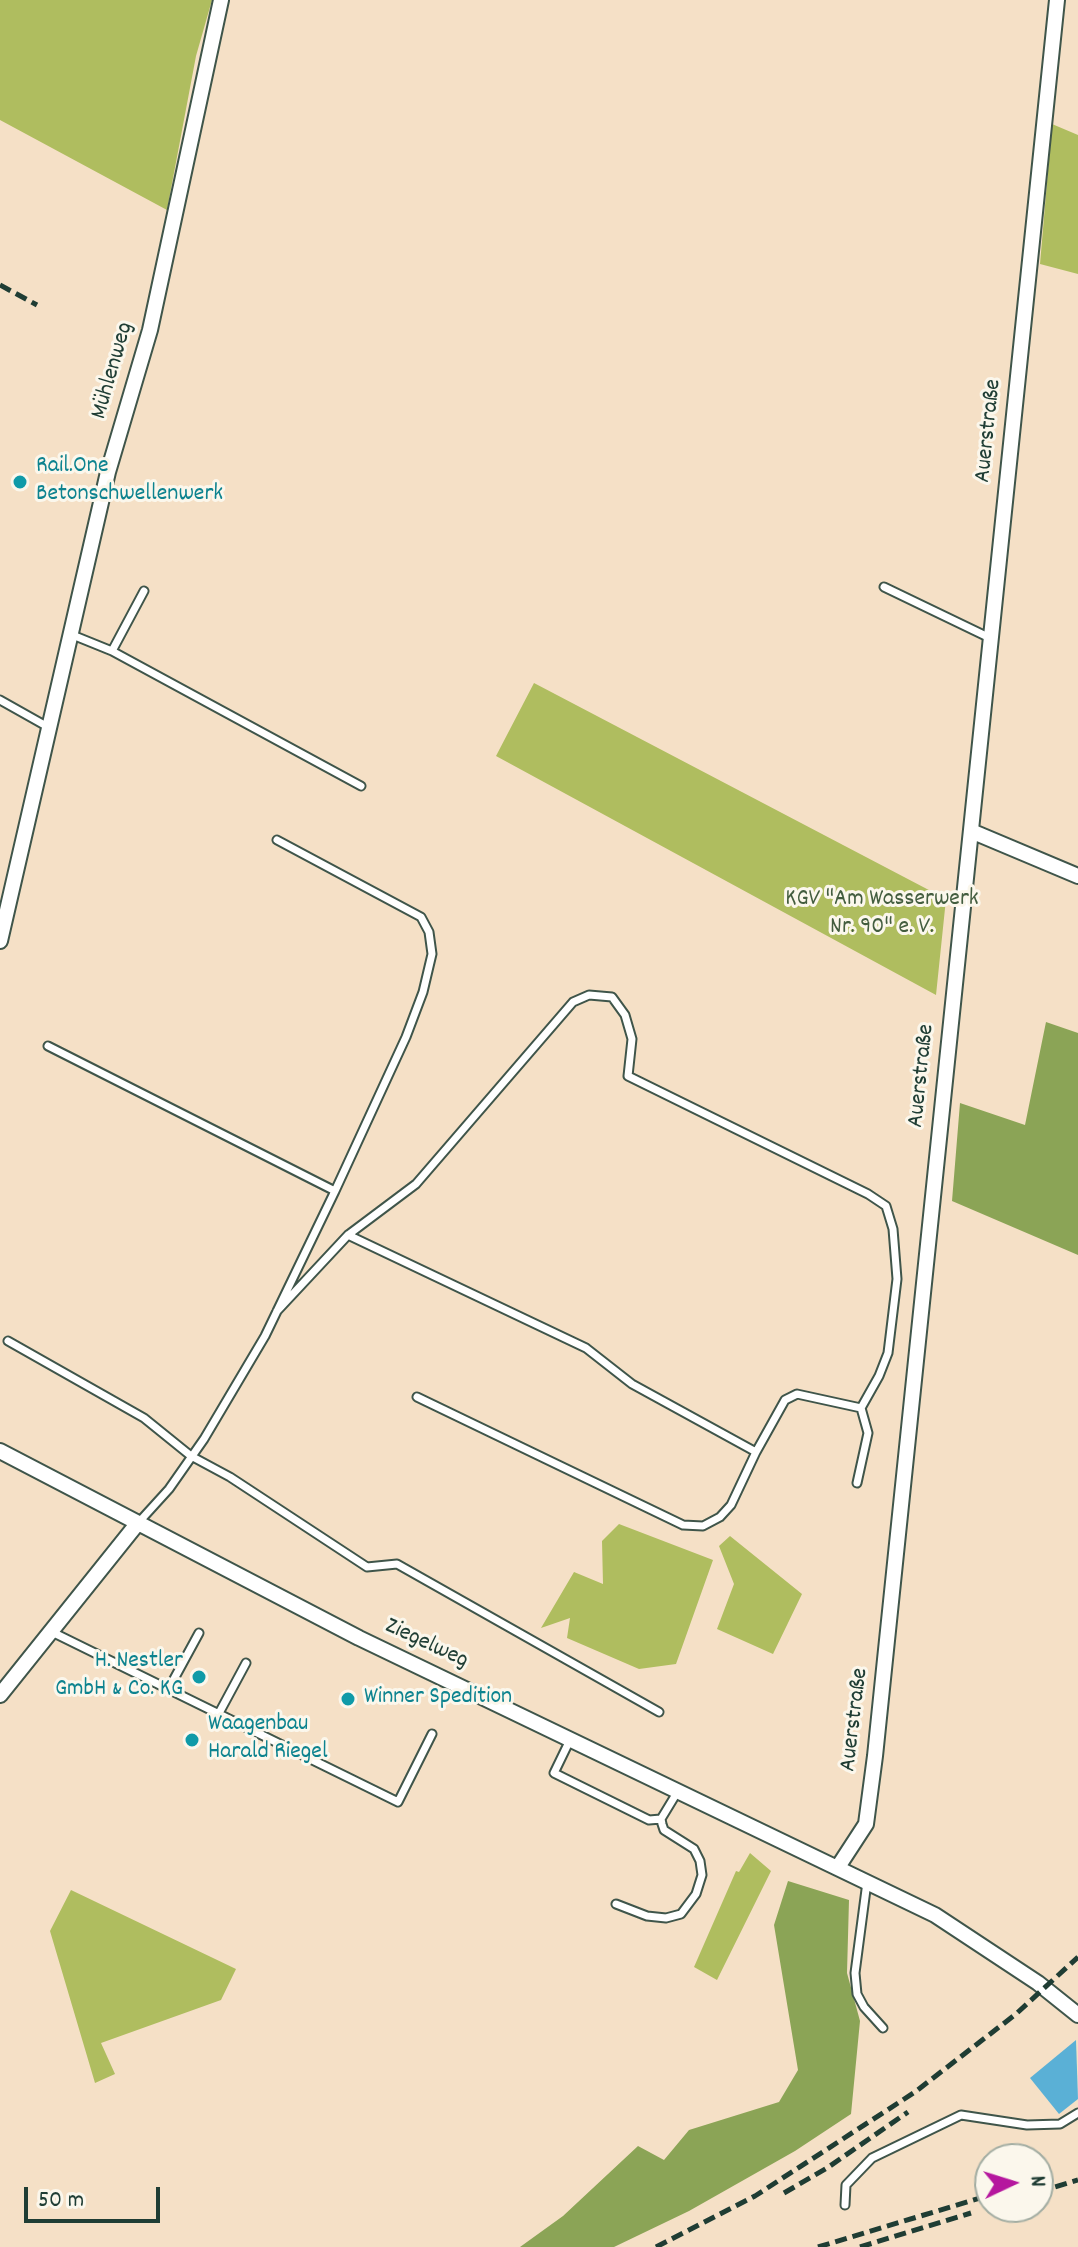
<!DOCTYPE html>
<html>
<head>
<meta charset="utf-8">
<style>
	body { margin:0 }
	#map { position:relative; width:1078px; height:2247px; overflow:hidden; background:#f5e0c6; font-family:Dekko,sans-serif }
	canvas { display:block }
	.north { position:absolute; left:974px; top:2143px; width:80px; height:80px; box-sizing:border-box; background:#fbf7ec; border:2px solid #a3ada2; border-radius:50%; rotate:86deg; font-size:22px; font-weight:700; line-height:32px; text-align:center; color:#1f3d34 }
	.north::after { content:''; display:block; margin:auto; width:28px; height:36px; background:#b5179e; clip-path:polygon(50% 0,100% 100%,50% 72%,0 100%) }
	.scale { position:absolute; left:24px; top:2187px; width:136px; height:36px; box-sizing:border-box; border:4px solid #1f3d34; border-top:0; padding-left:10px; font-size:24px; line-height:28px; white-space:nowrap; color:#1f3d34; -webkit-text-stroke:6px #fbf7ec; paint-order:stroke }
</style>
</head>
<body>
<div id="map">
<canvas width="1078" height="2247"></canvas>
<div class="north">N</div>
<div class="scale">50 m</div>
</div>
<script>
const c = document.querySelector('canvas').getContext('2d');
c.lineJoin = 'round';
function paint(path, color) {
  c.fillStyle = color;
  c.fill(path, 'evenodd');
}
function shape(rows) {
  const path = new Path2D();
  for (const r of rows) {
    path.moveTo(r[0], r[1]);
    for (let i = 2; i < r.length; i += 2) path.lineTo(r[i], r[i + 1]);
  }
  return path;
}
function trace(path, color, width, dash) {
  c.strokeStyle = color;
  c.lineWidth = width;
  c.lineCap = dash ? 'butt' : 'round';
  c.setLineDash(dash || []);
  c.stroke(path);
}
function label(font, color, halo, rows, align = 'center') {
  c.font = font + ' Dekko,sans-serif';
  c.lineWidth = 6;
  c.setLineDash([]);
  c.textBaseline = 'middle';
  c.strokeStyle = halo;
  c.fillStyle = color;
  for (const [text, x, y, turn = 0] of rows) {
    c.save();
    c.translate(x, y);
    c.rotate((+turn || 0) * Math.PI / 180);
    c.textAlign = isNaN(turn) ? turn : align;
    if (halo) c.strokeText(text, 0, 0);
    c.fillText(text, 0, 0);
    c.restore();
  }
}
const green = shape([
	[0,0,212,0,196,56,167,210,0,120],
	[1052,124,1078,135,1078,274,1040,264],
	[534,683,946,899,936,995,496,756],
	[619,1524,713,1560,676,1664,639,1669,567,1638,570,1618,541,1628,574,1572,603,1584,602,1541],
	[730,1536,802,1594,773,1654,717,1629,734,1584,719,1546],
	[750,1853,771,1871,717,1980,694,1967,736,1871,739,1872],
	[71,1890,236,1969,221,2000,101,2043,115,2074,95,2083,50,1931]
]);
const forest = shape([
	[1046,1022,1078,1033,1078,1255,952,1201,960,1103,1025,1125],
	[788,1881,849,1900,847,1973,860,2021,851,2114,795,2151,689,2211,614,2247,520,2247,563,2216,638,2146,664,2160,689,2130,779,2102,798,2070,774,1925]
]);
const water = shape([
	[1076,2040,1078,2099,1059,2114,1030,2078]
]);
const service = shape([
	[884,587,990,638],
	[70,634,112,651,361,786],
	[112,651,144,591],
	[0,700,48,727],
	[277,840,421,917,429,932,432,954,423,992,406,1037,335,1191],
	[48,1046,335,1191,265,1336,204,1439,169,1489,139,1522],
	[348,1235,586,1348,632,1384,756,1452,731,1505,720,1517,703,1526,683,1525,417,1397],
	[277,1311,348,1235,416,1184,573,1002,589,995,612,997,625,1015,632,1039,628,1076,868,1194,886,1206,893,1229,897,1279,888,1353,879,1376,861,1408,797,1394,785,1400,756,1452],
	[8,1341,144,1418,191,1456,230,1477,367,1567,397,1564,659,1712],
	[857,1483,868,1433,861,1408],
	[52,1632,398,1802,432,1734],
	[168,1690,199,1633],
	[218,1715,246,1663],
	[570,1740,554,1773,649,1820,661,1819],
	[867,1882,855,1973,857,1994,864,2007,883,2028],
	[616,1904,647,1916,666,1918,681,1914,696,1894,702,1875,700,1861,694,1849,664,1830,662,1824,661,1819,678,1791],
	[845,2205,846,2185,872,2158,961,2115,1027,2125,1060,2124,1078,2113]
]);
const minor = shape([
	[971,831,1078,876],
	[0,941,108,472,150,330,221,0],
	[0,1451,359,1638,935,1915,1038,1983,1078,2015],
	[0,1695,137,1524],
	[838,1867,866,1824,875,1756,1057,0]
]);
const rail = shape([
	[0,285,37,305],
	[1038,2192,1078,2180],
	[784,2193,827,2168,908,2112],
	[656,2247,755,2196,915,2092,1016,2014,1078,1957],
	[818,2247,990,2195],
	[860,2247,971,2213]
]);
const markers = [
	[20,482,8,"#0f9aa8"],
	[199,1677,8,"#0f9aa8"],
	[348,1699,8,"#0f9aa8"],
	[192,1740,8,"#0f9aa8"]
];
const streetNames = [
	["Mühlenweg",114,371,-74],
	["Auerstraße",990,431,-84],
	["Auerstraße",923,1076,-84],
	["Ziegelweg",426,1645,25],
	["Auerstraße",856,1720,-83]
];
const cultureNames = [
	["Rail.One",36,468],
	["Betonschwellenwerk",36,496],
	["H. Nestler",183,1663,"right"],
	["GmbH & Co. KG",183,1691,"right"],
	["Winner Spedition",364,1699],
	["Waagenbau",208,1726],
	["Harald Riegel",208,1754]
];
const parkNames = [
	["KGV \"Am Wasserwerk",882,901],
	["Nr. 90\" e. V.",882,929]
];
paint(green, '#afbd5f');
paint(forest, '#8ba456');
paint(water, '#5ab0d6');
trace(service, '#3f554a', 11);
trace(minor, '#3f554a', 18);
trace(service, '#fff', 7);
trace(minor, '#fff', 14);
trace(rail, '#1f3d34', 5, [12, 6]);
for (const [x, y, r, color] of markers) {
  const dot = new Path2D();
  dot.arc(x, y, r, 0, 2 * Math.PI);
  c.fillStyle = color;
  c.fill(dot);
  trace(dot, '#fbf7ec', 3);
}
label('24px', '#1f3d34', '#fbf7ec', streetNames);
label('24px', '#0d838f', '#fbf7ec', cultureNames, 'left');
label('24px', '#435d3f', '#fbf7ec', parkNames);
</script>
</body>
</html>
